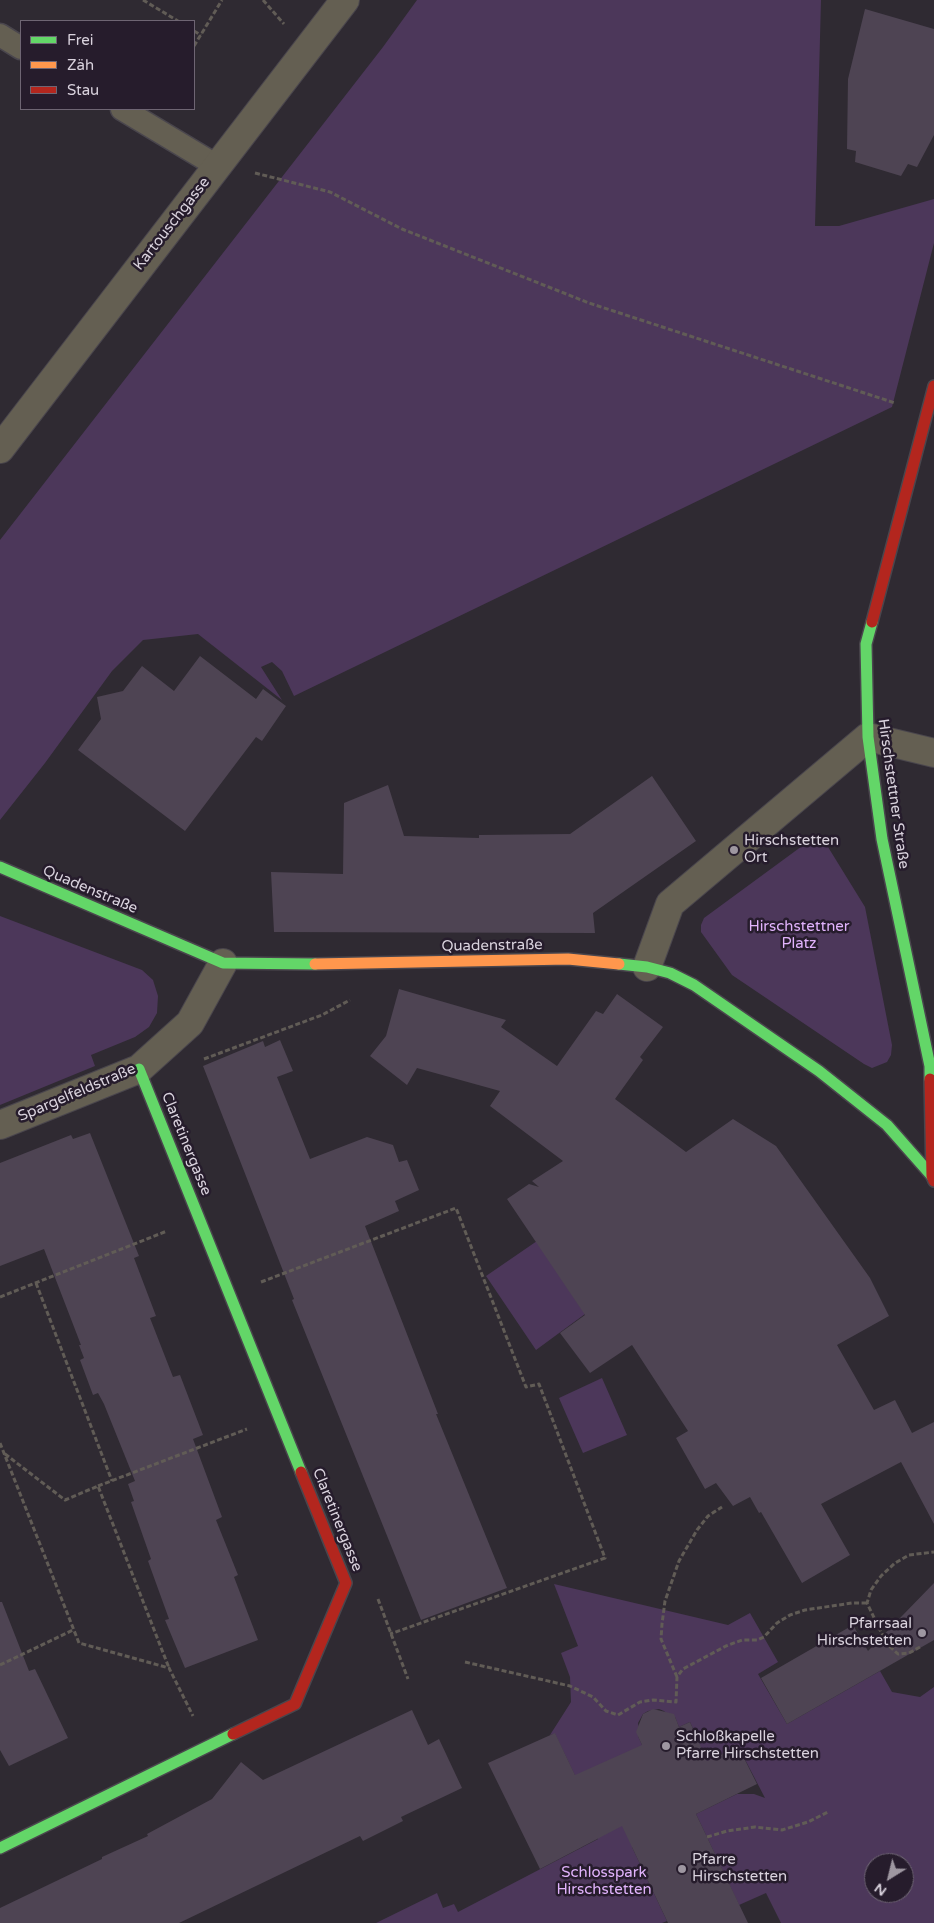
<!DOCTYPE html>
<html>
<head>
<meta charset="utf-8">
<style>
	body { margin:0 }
	#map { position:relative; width:934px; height:1923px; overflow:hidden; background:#2f2a32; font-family:"Varela Round",sans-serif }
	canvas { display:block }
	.legend { position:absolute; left:20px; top:20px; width:175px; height:90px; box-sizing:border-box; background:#261c2c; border:1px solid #6e6573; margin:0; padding:6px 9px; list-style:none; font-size:15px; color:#d9d2dd }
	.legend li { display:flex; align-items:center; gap:10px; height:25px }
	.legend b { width:25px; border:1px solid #6e6573 }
	.north { position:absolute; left:864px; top:1853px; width:50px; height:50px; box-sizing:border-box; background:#261c2c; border:1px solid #6e6573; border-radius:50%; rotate:216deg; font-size:14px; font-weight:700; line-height:20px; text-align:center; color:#d9d2dd }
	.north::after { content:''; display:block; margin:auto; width:18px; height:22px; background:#9e97a1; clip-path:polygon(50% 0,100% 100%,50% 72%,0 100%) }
</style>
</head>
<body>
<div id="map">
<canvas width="934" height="1923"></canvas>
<ul class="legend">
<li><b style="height:6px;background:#63d668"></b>Frei</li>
<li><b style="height:6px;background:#ff974d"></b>Zäh</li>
<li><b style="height:6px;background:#b3261e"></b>Stau</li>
</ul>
<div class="north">N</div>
</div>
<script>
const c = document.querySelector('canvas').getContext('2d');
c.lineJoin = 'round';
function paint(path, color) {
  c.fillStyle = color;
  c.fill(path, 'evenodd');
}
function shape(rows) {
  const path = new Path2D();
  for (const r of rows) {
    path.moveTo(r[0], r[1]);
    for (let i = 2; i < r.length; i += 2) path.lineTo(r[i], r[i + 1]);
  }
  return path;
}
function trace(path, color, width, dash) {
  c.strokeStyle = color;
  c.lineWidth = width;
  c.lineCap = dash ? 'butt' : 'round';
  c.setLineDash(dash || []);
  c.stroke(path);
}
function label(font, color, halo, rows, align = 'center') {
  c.font = font + ' "Varela Round",sans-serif';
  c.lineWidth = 5;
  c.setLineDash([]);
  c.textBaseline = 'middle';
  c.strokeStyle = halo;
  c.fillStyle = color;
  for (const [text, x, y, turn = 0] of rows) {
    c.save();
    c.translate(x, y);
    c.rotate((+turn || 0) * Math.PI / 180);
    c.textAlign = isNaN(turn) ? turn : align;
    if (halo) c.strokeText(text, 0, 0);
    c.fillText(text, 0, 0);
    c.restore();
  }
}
const green = shape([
	[417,0,821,0,815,226,839,226,934,199,934,243,892,407,294,696,282,671,272,662,261,667,282,700,198,634,143,640,112,671,45,763,0,820,0,540,383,47],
	[813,838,822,840,828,847,865,907,892,1045,891,1055,887,1062,872,1068,864,1064,732,975,701,932,701,925,704,918],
	[0,916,142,970,153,980,158,996,157,1013,149,1027,135,1037,91,1055,95,1066,0,1105],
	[537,1241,585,1314,536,1350,486,1276],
	[602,1378,627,1435,583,1453,559,1398],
	[554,1584,728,1625,750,1613,778,1662,758,1674,787,1724,880,1671,892,1692,920,1697,934,1687,934,1923,781,1923,766,1893,739,1905,696,1814,737,1794,754,1794,765,1798,738,1746,697,1767,690,1747,699,1742,690,1722,679,1727,675,1717,672,1719,664,1711,659,1709,648,1711,643,1714,638,1723,640,1734,638,1736,642,1745,656,1834,632,1847,667,1921,662,1923,376,1923,437,1893,443,1908,454,1904,458,1912,598,1839,595,1817,555,1734,550,1735,571,1702,570,1677,561,1653,578,1646],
	[874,1863,904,1863,904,1893,874,1893]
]);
const building = shape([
	[865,9,934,29,934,135,917,167,908,164,901,176,855,162,856,151,847,149,848,79],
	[200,656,256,699,263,689,286,706,262,741,256,737,185,831,78,750,101,719,97,697,123,691,142,666,174,691],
	[652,776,696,841,593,913,595,933,274,932,271,872,343,874,344,803,388,785,404,836,479,838,479,835,570,834],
	[399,989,506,1020,501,1027,557,1066,596,1011,603,1014,617,994,663,1027,640,1057,643,1060,615,1099,686,1152,733,1119,776,1146,870,1278,889,1316,837,1345,874,1410,895,1400,912,1433,934,1422,934,1524,901,1462,821,1504,850,1555,802,1583,761,1512,759,1513,750,1497,733,1506,716,1483,705,1489,676,1438,688,1431,632,1345,590,1373,560,1333,585,1315,507,1199,529,1184,539,1187,532,1181,563,1161,490,1106,500,1091,417,1068,407,1085,370,1056,386,1036],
	[280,1040,293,1071,277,1077,310,1159,367,1137,393,1145,399,1162,407,1160,419,1190,395,1201,399,1211,365,1226,438,1414,436,1414,507,1588,421,1620,292,1300,294,1299,203,1066,263,1041,265,1047],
	[90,1133,139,1256,134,1258,156,1316,150,1318,173,1377,180,1375,203,1435,193,1439,222,1517,216,1520,238,1575,234,1577,258,1640,185,1668,165,1620,169,1619,148,1561,151,1559,131,1502,134,1501,128,1484,135,1481,104,1404,98,1393,93,1395,80,1360,84,1358,79,1345,81,1345,44,1249,0,1266,0,1163,71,1135,73,1139],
	[934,1583,934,1640,787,1724,761,1678,853,1625,868,1651],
	[0,1602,2,1602,29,1671,35,1669,68,1738,9,1766,0,1750],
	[653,1709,674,1714,679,1727,690,1722,707,1761,738,1746,757,1784,696,1814,748,1923,668,1923,622,1826,540,1869,488,1763,555,1733,575,1775,642,1745,636,1732,643,1714],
	[412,1710,428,1745,439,1739,462,1788,401,1817,403,1821,363,1841,360,1836,179,1923,0,1923,0,1908,102,1859,102,1857,148,1836,147,1834,212,1799,241,1762,263,1780]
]);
const path = shape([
	[143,0,178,21],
	[263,0,284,24],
	[194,31,201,35],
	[194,46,222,0],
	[255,173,330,192,402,229,589,303,895,403],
	[204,1059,322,1015,350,1000],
	[261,1282,456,1208,526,1387,539,1384,605,1558,390,1634],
	[36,1283,112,1481],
	[0,1297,167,1231],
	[0,1443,79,1643,169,1668,193,1716],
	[5,1454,65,1500,98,1486,169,1668],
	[98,1486,247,1429],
	[378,1599,408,1679],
	[920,1647,909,1653,898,1654,889,1646,881,1632,867,1603,871,1590,881,1576,895,1563,909,1555,934,1552],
	[465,1662,570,1686,593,1697,606,1711,618,1715,640,1702,653,1700,676,1702,677,1677,683,1669,726,1646,742,1640,757,1640,764,1637,777,1623,790,1615,805,1610,852,1603,867,1603],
	[0,1665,73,1630],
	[677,1677,661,1639,662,1624,665,1601,679,1561,697,1530,708,1516,722,1507],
	[707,1837,727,1831,755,1827,782,1830,808,1822,828,1812]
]);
const lane = shape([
	[0,35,21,48],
	[122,109,217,166]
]);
const street = shape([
	[0,449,345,0],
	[647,967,670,904,868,737,934,753],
	[0,1125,139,1069,190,1023,223,963]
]);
const fast = shape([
	[872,622,866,644,868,737,882,839,930,1066,930,1079],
	[0,867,223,963,315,964],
	[619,964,647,967,670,973,694,985,819,1071,887,1125,932,1176],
	[139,1069,301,1472],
	[0,1848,233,1734]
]);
const slow = shape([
	[315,964,568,959,619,964]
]);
const jam = shape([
	[872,622,934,386],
	[930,1079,932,1176,934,1181],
	[233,1734,295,1704,346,1583,301,1472]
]);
const markers = [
	[734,850,5,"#9e97a1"],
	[922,1633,5,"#9e97a1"],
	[666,1746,5,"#9e97a1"],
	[682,1869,5,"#9e97a1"]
];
const streetNames = [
	["Kartouschgasse",172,224,-52],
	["Hirschstettner Straße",893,794,82],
	["Quadenstraße",90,890,23],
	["Quadenstraße",492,946,-1],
	["Spargelfeldstraße",77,1093,-23],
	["Claretinergasse",186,1144,68],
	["Claretinergasse",337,1520,68]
];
const poiNames = [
	["Hirschstetten",744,841],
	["Ort",744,858],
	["Pfarrsaal",912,1624,"right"],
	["Hirschstetten",912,1641,"right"],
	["Schloßkapelle",676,1737],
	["Pfarre Hirschstetten",676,1754],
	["Pfarre",692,1860],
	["Hirschstetten",692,1877]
];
const parkNames = [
	["Hirschstettner",799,927],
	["Platz",799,944],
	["Schlosspark",604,1873],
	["Hirschstetten",604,1890]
];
paint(green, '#4c375a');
paint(building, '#4e4453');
trace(lane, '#4a464d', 25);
trace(street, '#4a464d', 30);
trace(fast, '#4a464d', 14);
trace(slow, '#4a464d', 14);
trace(jam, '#4a464d', 14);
trace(path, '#615c56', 3, [5, 2.5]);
trace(lane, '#645f52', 22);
trace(street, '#645f52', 28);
trace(fast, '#63d668', 11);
trace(slow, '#ff974d', 11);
trace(jam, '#b3261e', 11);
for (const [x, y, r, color] of markers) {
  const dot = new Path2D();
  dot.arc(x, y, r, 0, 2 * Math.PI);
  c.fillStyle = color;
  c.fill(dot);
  trace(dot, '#261c2c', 2);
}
label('15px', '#d9d2dd', '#261c2c', streetNames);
label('15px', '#d9d2dd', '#261c2c', poiNames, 'left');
label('15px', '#e1b3fc', '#261c2c', parkNames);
</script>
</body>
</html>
